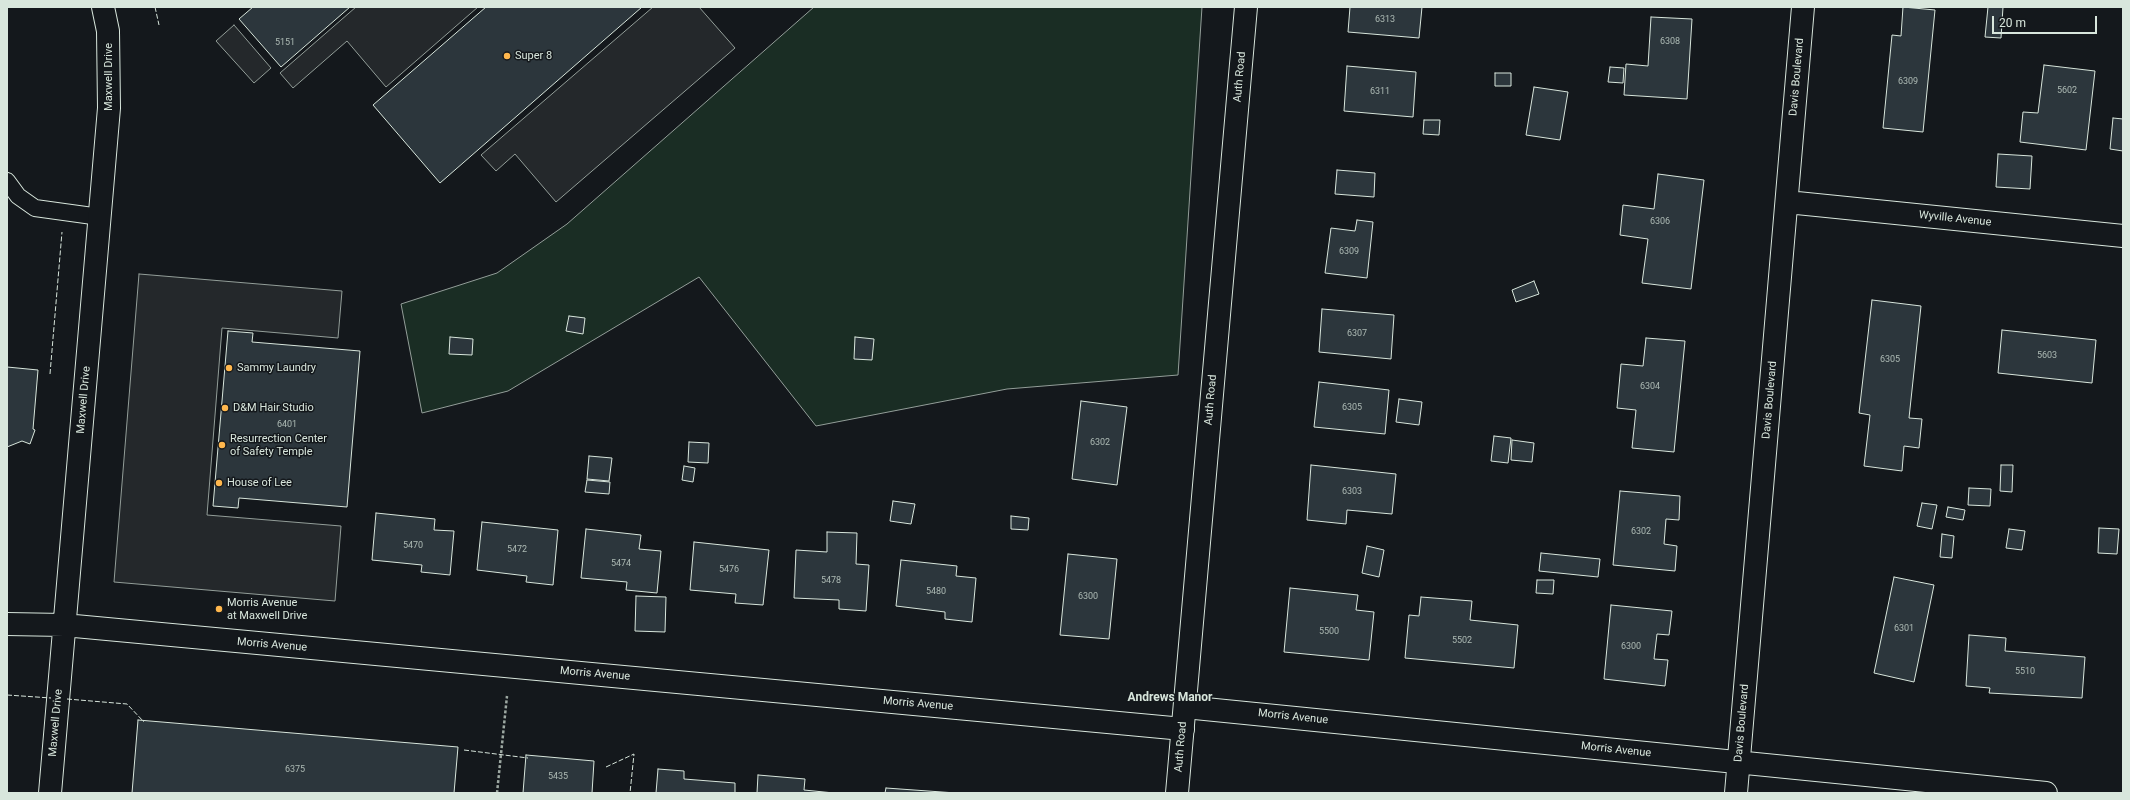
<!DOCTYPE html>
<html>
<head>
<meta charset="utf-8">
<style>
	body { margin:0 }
	#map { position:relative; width:2130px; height:800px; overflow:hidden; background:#14181c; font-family:Roboto,sans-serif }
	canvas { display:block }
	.frame { position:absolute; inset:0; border:8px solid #d8e6dc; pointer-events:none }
	.scale { position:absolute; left:1992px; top:16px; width:105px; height:18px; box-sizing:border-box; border:2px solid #d8e6dc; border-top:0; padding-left:5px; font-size:12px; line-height:14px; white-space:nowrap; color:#d8e6dc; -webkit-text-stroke:3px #14181c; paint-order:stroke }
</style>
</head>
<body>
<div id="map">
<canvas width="2130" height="800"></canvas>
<div class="frame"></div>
<div class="scale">20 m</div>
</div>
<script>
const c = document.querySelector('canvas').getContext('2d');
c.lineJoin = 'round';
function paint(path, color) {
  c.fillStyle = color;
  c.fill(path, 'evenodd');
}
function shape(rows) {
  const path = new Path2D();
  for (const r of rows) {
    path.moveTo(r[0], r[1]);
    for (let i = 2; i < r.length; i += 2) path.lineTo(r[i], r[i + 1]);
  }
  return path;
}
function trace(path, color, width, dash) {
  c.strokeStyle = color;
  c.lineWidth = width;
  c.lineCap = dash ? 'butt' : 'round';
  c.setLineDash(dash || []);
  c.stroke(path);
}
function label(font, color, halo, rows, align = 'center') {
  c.font = font + ' Roboto,sans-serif';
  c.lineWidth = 3;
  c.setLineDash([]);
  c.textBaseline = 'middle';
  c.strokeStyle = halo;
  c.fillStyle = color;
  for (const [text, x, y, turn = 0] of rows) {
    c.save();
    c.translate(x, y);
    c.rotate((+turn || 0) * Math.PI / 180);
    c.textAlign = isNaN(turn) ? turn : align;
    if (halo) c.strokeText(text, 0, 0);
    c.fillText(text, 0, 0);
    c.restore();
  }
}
const green = shape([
	[814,7,1202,7,1178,375,1007,389,816,426,699,277,508,391,422,413,401,304,497,273,567,224,814,7]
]);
const parking = shape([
	[356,7,478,7,386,87,347,41,293,88,280,73,356,7],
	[653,7,699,7,735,48,556,202,515,154,496,171,481,155,653,7],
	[234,25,271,68,254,83,216,41,234,25],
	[139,274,342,291,338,338,222,328,207,515,341,526,335,601,114,582,139,274]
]);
const building = shape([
	[253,7,350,7,281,67,239,19,253,7],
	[486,7,642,7,440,183,373,105,486,7],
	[1350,7,1422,7,1419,38,1348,32,1350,7],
	[1903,7,1935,10,1923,132,1883,128,1892,35,1901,36,1903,7],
	[1988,7,2003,7,2001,38,1985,37,1988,7],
	[1651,17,1692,19,1687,99,1624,95,1626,64,1648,66,1651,17],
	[2044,65,2095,71,2086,150,2020,142,2023,112,2038,113,2044,65],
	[1347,66,1416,72,1413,117,1344,111,1347,66],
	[1610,67,1624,68,1623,83,1608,82,1610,67],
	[1495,73,1511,73,1511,86,1495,86,1495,73],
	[1534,87,1568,92,1560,140,1526,135,1534,87],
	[2113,118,2123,119,2123,151,2110,149,2113,118],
	[1424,120,1440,120,1439,135,1423,134,1424,120],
	[1998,154,2032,156,2030,189,1996,187,1998,154],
	[1337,170,1375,173,1374,197,1335,194,1337,170],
	[1658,174,1704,180,1691,289,1642,283,1648,239,1620,235,1623,205,1654,209,1658,174],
	[1357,220,1373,222,1367,278,1325,273,1331,228,1355,231,1357,220],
	[1534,281,1539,294,1516,302,1512,290,1534,281],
	[1872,300,1921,306,1909,418,1922,419,1919,448,1904,446,1902,471,1864,466,1870,415,1859,413,1872,300],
	[1322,309,1394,315,1391,359,1319,352,1322,309],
	[569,316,585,318,583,334,566,331,569,316],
	[2002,330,2096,340,2092,383,1998,373,2002,330],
	[228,331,253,333,252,342,360,351,347,507,239,498,238,508,213,506,228,331],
	[450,337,473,339,472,355,449,354,450,337],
	[855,337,874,339,872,360,854,359,855,337],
	[1646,338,1685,341,1674,452,1632,448,1636,410,1617,408,1621,364,1643,366,1646,338],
	[7,367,38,370,33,429,35,430,30,444,22,441,7,447,7,367],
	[1319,382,1389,390,1385,434,1314,427,1319,382],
	[1399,399,1422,402,1419,425,1396,422,1399,399],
	[1081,401,1127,407,1117,485,1072,479,1081,401],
	[1494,436,1511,438,1508,463,1491,461,1494,436],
	[1512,440,1534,443,1532,462,1511,460,1512,440],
	[689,442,709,443,708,463,688,462,689,442],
	[589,456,612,458,609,481,587,479,589,456],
	[1311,465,1396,474,1392,514,1347,510,1346,524,1307,520,1311,465],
	[2001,465,2013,465,2012,492,2000,491,2001,465],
	[684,466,695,468,693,482,682,480,684,466],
	[587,480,610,482,609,494,585,492,587,480],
	[1969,488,1991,489,1990,506,1968,505,1969,488],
	[1620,491,1680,496,1679,520,1666,519,1664,544,1677,546,1675,571,1613,565,1620,491],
	[893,501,915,504,911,524,890,521,893,501],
	[1922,503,1937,505,1932,529,1917,526,1922,503],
	[1948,507,1965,510,1963,520,1946,517,1948,507],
	[376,513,435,519,434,530,454,531,450,575,421,572,422,565,372,560,376,513],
	[1011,516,1029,518,1028,530,1011,529,1011,516],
	[482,522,558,530,553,585,526,582,527,576,477,570,482,522],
	[2099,528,2119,529,2117,554,2098,553,2099,528],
	[586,529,641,535,639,549,661,551,657,593,626,590,627,582,581,578,586,529],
	[2009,529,2025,531,2022,550,2006,548,2009,529],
	[827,532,857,533,856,564,869,565,866,611,839,609,839,600,794,598,796,550,827,552,827,532],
	[1942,534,1954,536,1952,558,1940,557,1942,534],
	[694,542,769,550,763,605,735,603,736,594,690,590,694,542],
	[1367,546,1384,550,1379,577,1362,573,1367,546],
	[1541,553,1600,559,1598,577,1539,571,1541,553],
	[1068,554,1117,559,1109,639,1060,635,1068,554],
	[901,560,957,566,956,576,976,578,972,622,945,619,945,612,896,606,901,560],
	[1894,577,1934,585,1914,682,1874,673,1894,577],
	[1537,580,1554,580,1553,594,1536,593,1537,580],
	[1290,588,1358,595,1356,610,1374,612,1369,660,1284,652,1290,588],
	[636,596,666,597,665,632,635,631,636,596],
	[1421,597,1472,601,1470,620,1518,625,1514,668,1405,658,1409,615,1419,616,1421,597],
	[1611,605,1672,611,1669,635,1657,634,1654,659,1668,660,1665,686,1604,679,1611,605],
	[1969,635,2006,638,2005,651,2085,657,2082,698,1989,693,1990,688,1966,686,1969,635],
	[138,720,458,747,454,793,132,793,138,720],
	[526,755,594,761,592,793,523,793,526,755],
	[658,769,684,771,684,779,735,783,735,793,656,793,658,769],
	[758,775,805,779,804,790,834,793,757,793,758,775],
	[886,788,956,793,885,793,886,788]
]);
const path = shape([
	[497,793,507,696]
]);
const service = shape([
	[7,181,18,196,35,208,100,217]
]);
const minor = shape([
	[1787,202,2123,236],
	[7,624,64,625,1183,729],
	[1185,707,2046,793],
	[50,793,109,108,108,31,103,7],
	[1736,793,1803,7]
]);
const secondary = shape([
	[1177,793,1246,7]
]);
const fence = shape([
	[155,7,159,25],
	[50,374,62,232],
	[7,695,51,698],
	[67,699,127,704,144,722],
	[464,750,528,758],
	[606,767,634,754,630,793]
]);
const markers = [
	[507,56,4,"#ffb74d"],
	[229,368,4,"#ffb74d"],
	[225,408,4,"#ffb74d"],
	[222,445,4,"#ffb74d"],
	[219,483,4,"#ffb74d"],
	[219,609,4,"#ffb74d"]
];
const numberNames = [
	["6313",1385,20],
	["6308",1670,42],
	["5151",285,43],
	["6309",1908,82],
	["5602",2067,91],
	["6311",1380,92],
	["6306",1660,222],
	["6309",1349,252],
	["6307",1357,334],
	["5603",2047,356],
	["6305",1890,360],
	["6304",1650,387],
	["6305",1352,408],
	["6401",287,425],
	["6302",1100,443],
	["6303",1352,492],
	["6302",1641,532],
	["5470",413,546],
	["5472",517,550],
	["5474",621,564],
	["5476",729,570],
	["5478",831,581],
	["5480",936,592],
	["6300",1088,597],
	["6301",1904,629],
	["5500",1329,632],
	["5502",1462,641],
	["6300",1631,647],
	["5510",2025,672],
	["6375",295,770],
	["5435",558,777]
];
const poiNames = [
	["Super 8",515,56],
	["Sammy Laundry",237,368],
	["D&M Hair Studio",233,408],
	["Resurrection Center",230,439],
	["of Safety Temple",230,452],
	["House of Lee",227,483],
	["Morris Avenue",227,603],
	["at Maxwell Drive",227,616]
];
const streetNames = [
	["Maxwell Drive",109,77,-90],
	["Auth Road",1240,77,-85],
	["Davis Boulevard",1797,77,-85],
	["Wyville Avenue",1955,219,6],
	["Maxwell Drive",84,400,-85],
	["Auth Road",1211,400,-85],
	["Davis Boulevard",1770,400,-85],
	["Morris Avenue",272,645,5],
	["Morris Avenue",595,674,5],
	["Morris Avenue",918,704,5],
	["Morris Avenue",1293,717,6],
	["Maxwell Drive",56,723,-85],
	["Davis Boulevard",1742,723,-85],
	["Auth Road",1181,747,-85],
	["Morris Avenue",1616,750,6]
];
const neighbourhoodNames = [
	["Andrews Manor",1170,698]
];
paint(green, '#1a2d24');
trace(green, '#939e99', 1);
paint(parking, '#24282b');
trace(parking, '#939e99', 1);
paint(building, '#2c363c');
trace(building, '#d8e6dc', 1);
trace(service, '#d8e6dc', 18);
trace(minor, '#d8e6dc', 24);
trace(secondary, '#d8e6dc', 24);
trace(path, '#9da8a2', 2.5, [3, 2]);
trace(service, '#14181c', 16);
trace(minor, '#14181c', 22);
trace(secondary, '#14181c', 22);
trace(fence, '#d8e6dc', 1, [5, 2]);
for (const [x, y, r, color] of markers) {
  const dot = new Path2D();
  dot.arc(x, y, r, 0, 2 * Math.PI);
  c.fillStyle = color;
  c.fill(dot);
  trace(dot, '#14181c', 1.5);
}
label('9px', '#adbab4', null, numberNames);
label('11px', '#d8e6dc', '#14181c', poiNames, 'left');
label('11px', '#d8e6dc', '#14181c', streetNames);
label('bold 12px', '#d8e6dc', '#14181c', neighbourhoodNames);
</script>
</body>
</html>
